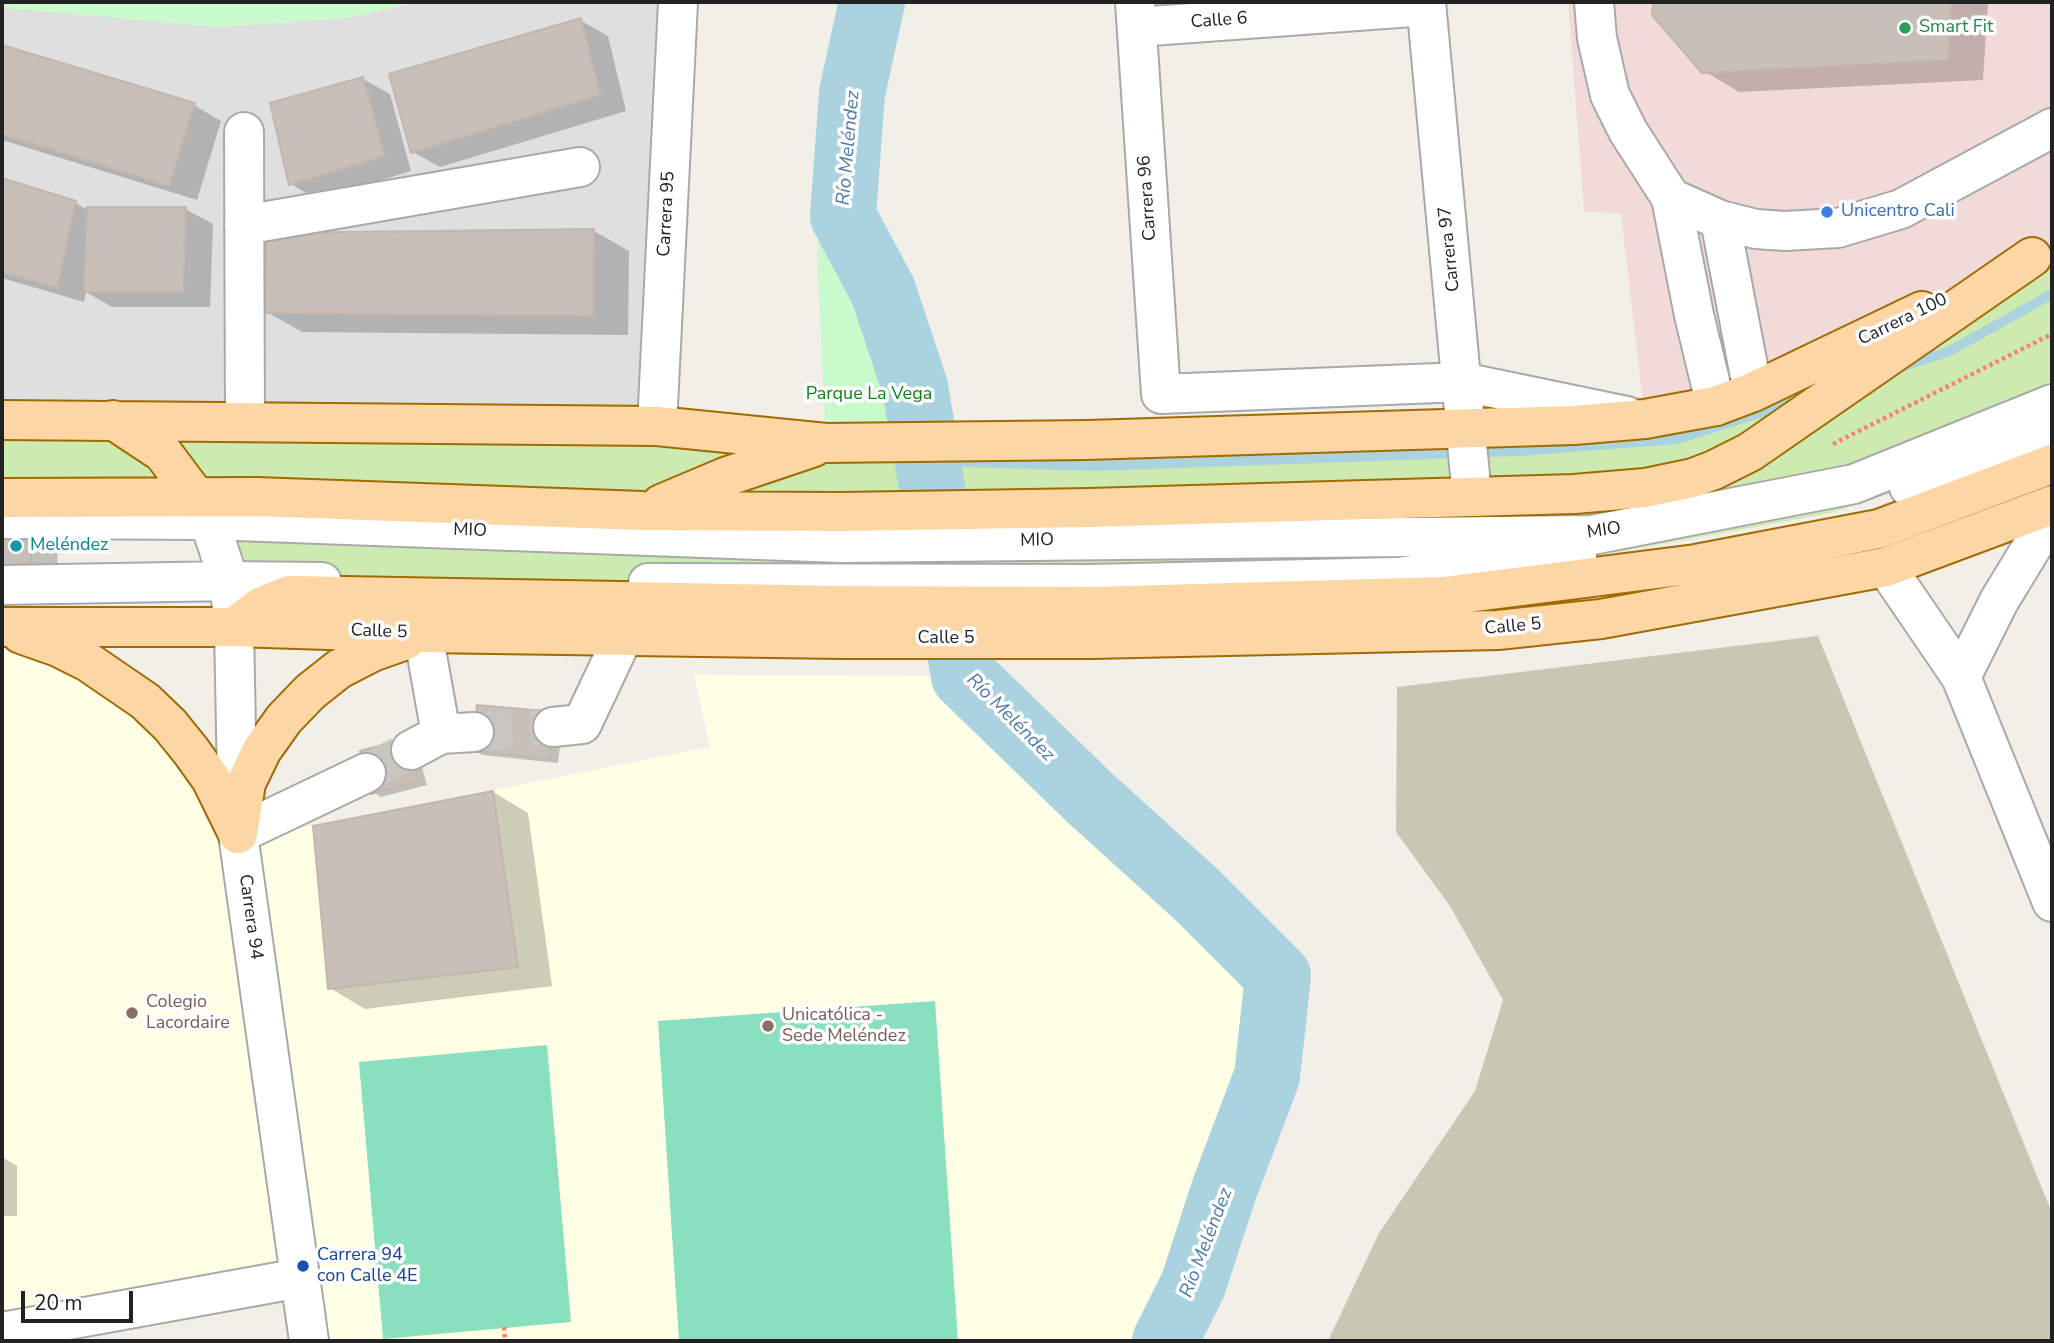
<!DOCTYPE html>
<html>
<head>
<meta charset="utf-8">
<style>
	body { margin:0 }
	#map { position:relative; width:2054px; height:1343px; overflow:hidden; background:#f2efe9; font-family:"Nunito Sans",sans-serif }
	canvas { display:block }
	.frame { position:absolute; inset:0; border:4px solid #222; pointer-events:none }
	.scale { position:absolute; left:21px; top:1291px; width:112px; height:32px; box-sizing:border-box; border:4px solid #222; border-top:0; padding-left:9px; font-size:21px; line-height:24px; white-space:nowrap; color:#222; -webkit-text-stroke:5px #fff; paint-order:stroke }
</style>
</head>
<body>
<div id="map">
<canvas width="2054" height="1343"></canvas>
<div class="frame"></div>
<div class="scale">20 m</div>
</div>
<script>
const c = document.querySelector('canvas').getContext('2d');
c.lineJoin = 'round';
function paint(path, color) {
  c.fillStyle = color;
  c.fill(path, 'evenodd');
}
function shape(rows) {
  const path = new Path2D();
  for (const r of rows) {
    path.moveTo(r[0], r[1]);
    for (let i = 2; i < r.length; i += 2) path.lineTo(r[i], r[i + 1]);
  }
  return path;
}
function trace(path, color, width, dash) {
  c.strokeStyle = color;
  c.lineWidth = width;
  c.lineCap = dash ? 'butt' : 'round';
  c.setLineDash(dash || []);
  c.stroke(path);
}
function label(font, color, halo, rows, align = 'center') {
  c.font = font + ' "Nunito Sans",sans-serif';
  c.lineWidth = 7;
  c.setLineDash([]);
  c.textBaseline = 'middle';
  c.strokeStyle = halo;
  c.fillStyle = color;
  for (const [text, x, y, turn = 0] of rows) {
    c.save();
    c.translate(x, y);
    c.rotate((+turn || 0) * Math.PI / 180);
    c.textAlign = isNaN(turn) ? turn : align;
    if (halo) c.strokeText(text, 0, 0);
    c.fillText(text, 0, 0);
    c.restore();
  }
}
const residential = shape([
	[420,2,678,2,658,417,2,420,2,6,217,27,346,18]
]);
const commercial = shape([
	[1568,2,2052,2,2052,247,1753,392,1645,419,1621,214,1584,211]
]);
const education = shape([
	[2,630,119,682,238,834,313,826,710,747,694,675,964,676,1090,798,1196,894,1278,976,1267,1076,1224,1190,1193,1285,1165,1341,309,1341,300,1279,2,1332]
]);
const construction = shape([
	[1818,636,2052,1213,2052,1341,1328,1341,1379,1233,1475,1091,1503,1000,1450,906,1396,832,1397,687]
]);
const grass = shape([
	[2052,247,2052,440,1831,513,1623,551,1396,577,1091,584,229,581,209,520,2,519,2,420,826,443,1688,413]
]);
const park = shape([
	[2,2,420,2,346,18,217,27,6,8,2,6],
	[838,2,872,2,852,93,843,216,883,291,915,387,924,440,826,443,817,254]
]);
const pitch = shape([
	[935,1001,958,1341,679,1341,658,1021],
	[547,1045,571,1322,383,1339,359,1062]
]);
const shadow = shape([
	[1655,2,1988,2,1983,80,1739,92,1704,71,1654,14],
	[580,20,608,36,626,111,440,167,413,152],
	[2,47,194,105,221,121,197,200,2,140],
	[363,79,390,94,411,171,318,200,291,184],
	[2,180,76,203,89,211,185,209,213,224,210,307,112,307,86,292,84,302,2,278],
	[594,231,629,251,628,335,302,332,267,312],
	[30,526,57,542,58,581,2,581,2,527],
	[563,719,558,763,482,755,474,750],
	[416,745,427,785,381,797,373,792],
	[493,792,528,813,552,986,365,1009,330,988],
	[2,1157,17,1166,17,1216,2,1216]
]);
const stream = shape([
	[1901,367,1950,351,2052,294],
	[929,461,1093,466,1518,451,1678,439,1799,400]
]);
const river = shape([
	[872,2,852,93,843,216,883,291,915,387,964,676,1090,798,1196,894,1278,976,1267,1076,1224,1190,1193,1285,1165,1341]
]);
const building = shape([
	[1653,2,1951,2,1948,60,1702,73,1652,15,1653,2],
	[581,18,600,95,411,153,389,74,581,18],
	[2,45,195,103,169,186,2,134,2,45],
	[363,77,385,156,289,185,270,103,363,77],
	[2,178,76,201,57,288,2,272,2,178],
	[87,207,186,207,183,292,84,292,87,207],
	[594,229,593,316,265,313,266,233,594,229],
	[2,525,31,525,31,566,2,566,2,525],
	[477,705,555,712,550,759,472,751,477,705],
	[408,738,419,781,371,794,360,751,408,738],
	[493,791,518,967,328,989,313,826,493,791]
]);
const minorTunnel = shape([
	[474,732,553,727],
	[366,773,411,750]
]);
const path = shape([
	[1833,444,2052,334],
	[504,1327,505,1341]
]);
const minor = shape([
	[1135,2,1161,394,1463,382,1627,416],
	[1426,2,1472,497],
	[1594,2,1597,38,1610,95,1628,131,1671,198,1720,220,1756,229,1785,231,1838,228,1901,209,2052,128],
	[1137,27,1426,6],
	[244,132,245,422],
	[1671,198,1694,315,1716,406],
	[1720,220,1753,392],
	[244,225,580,167],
	[657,426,678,2],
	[1909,487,2052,440],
	[198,501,209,520,229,581,234,627,238,834,309,1341],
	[2,519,209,520,841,543,1592,535,1854,484,2052,404],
	[1886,567,1961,677,2052,902],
	[648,583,1091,584,1396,577,1577,556],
	[2,585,229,581,322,582],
	[423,633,441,734],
	[1961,677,1999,601,2052,514],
	[553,727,582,724,624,635],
	[411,750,441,734,474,732],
	[238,834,366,773],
	[2,1332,300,1278]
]);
const major = shape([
	[2,420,657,426,826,443,1087,440,1574,425,1645,419,1716,406,1753,392,1922,311],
	[113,420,163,453,196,497],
	[2,498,256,497,643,511,841,512,1089,508,1574,494,1645,488,1693,478,1714,470,1750,452,2032,257],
	[661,504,725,477,814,447],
	[2,627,234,627,423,633,842,639,1092,639,1498,630,1601,619,1886,567,2052,505],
	[234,627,260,607,289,595,842,605,1091,606,1444,596,1696,564,1879,529,2052,464],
	[21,634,58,647,88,662,145,701,170,725,191,751,211,779,238,834],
	[238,834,246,783,262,750,284,719,310,692,339,669,372,652,406,640]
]);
const markers = [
	[1905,28,7,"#2e9e5b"],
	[1827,212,7,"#3f7fe0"],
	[16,546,7,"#0f9aa8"],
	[132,1013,7,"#8d6e63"],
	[768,1026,7,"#8d6e63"],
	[303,1266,7,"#1a4fb4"]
];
const streetNames = [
	["Calle 6",1219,21,-4],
	["Carrera 96",1148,198,-94],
	["Carrera 95",667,214,-87],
	["Carrera 97",1450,249,-96],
	["Carrera 100",1903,320,-26],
	["MIO",470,531,2],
	["MIO",1604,531,-8],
	["MIO",1037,541,-1],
	["Calle 5",1513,627,-5],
	["Calle 5",379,632,2],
	["Calle 5",946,639],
	["Carrera 94",250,917,82]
];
const leisureNames = [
	["Smart Fit",1919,28]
];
const shopNames = [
	["Unicentro Cali",1841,212]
];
const parkNames = [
	["Parque La Vega",869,395]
];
const cultureNames = [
	["Meléndez",30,546]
];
const educationNames = [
	["Colegio",146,1003],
	["Lacordaire",146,1024],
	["Unicatólica -",782,1016],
	["Sede Meléndez",782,1037]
];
const transitNames = [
	["Carrera 94",317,1256],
	["con Calle 4E",317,1277]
];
const waterNames = [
	["Río Meléndez",849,148,-85],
	["Río Meléndez",1010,718,45],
	["Río Meléndez",1207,1243,-69]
];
paint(residential, '#e0dfdf');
paint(commercial, '#f2dad9');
paint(education, '#ffffe5');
paint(construction, '#c7c7b4');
paint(grass, '#cdebb0');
paint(park, '#c8facc');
paint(pitch, '#88e0be');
paint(shadow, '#0003');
trace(stream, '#aad3df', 10);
trace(river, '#aad3df', 66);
paint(building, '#c7bfb8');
trace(building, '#c4b6ab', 2);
trace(minorTunnel, '#c8c6c1', 38, [38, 19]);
trace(minor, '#a9a9a9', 42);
trace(major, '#a06b00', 42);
trace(path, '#fa8072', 4.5, [3.5, 3.5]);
trace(minor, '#fff', 38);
trace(major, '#fcd6a4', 38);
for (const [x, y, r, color] of markers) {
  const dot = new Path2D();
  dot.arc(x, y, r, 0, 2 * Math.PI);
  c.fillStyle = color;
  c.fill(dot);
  trace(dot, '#fff', 2.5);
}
label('18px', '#222', '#fff', streetNames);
label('18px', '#27864d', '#fff', leisureNames, 'left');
label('18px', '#366cbe', '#fff', shopNames, 'left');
label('18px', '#0c8416', '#fff', parkNames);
label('18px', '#0d838f', '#fff', cultureNames, 'left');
label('18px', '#785e54', '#fff', educationNames, 'left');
label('18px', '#164399', '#fff', transitNames, 'left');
label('italic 19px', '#4a7aab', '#fff', waterNames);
</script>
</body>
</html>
